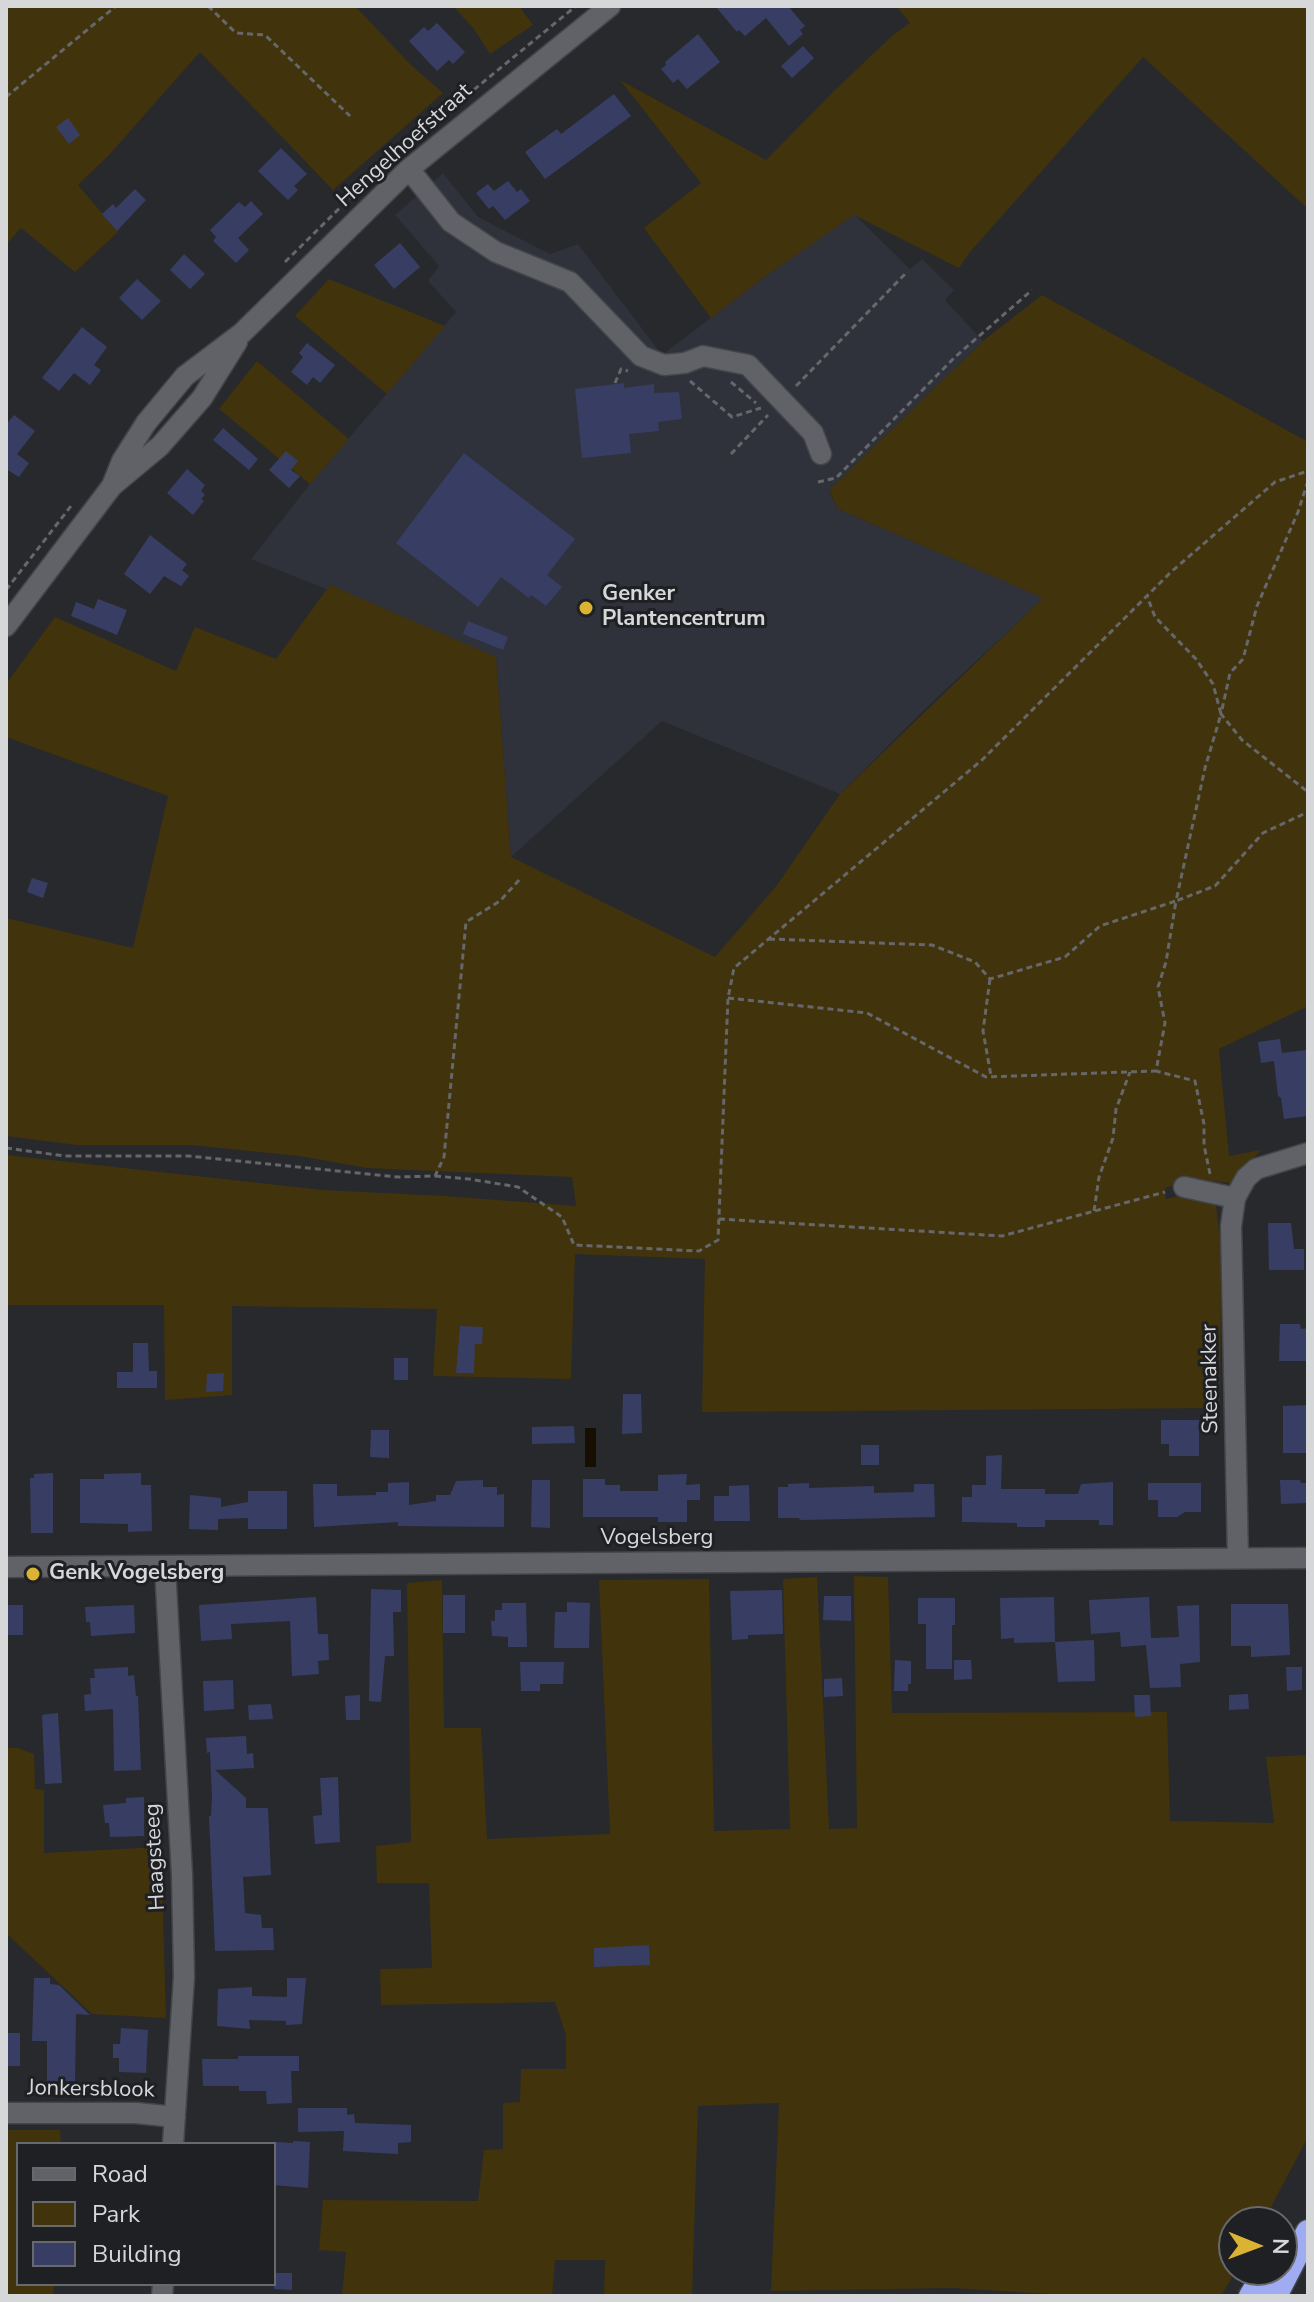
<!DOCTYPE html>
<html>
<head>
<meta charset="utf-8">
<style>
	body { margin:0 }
	#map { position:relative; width:1314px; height:2302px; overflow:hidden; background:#28292d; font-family:"Nunito Sans",sans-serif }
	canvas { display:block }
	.frame { position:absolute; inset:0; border:8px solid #d6d7d9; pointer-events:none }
	.legend { position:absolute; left:16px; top:2142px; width:260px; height:144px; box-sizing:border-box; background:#1f2023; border:2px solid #68696c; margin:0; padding:10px 14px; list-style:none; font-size:24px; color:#d6d7d9 }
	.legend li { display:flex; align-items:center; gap:16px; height:40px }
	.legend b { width:40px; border:2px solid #68696c }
	.north { position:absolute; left:1218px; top:2206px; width:80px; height:80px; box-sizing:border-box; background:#1f2023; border:2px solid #68696c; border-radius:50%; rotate:91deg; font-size:22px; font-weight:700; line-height:32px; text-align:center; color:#d6d7d9 }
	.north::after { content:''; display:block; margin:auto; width:28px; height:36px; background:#dbb333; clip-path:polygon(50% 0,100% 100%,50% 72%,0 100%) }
</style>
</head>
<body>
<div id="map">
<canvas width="1314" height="2302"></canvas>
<div class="frame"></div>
<ul class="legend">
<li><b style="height:10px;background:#616267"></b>Road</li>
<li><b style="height:22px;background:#41330b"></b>Park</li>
<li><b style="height:22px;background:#383e63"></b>Building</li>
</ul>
<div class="north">N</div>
</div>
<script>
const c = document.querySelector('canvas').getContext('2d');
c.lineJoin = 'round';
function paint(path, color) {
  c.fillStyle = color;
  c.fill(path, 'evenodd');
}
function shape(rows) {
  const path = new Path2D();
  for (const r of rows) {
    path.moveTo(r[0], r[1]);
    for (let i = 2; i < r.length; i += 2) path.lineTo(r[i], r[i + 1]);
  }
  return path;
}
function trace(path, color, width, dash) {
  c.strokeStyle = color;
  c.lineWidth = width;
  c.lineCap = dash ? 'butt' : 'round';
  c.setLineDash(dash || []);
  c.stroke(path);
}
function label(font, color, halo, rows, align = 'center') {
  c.font = font + ' "Nunito Sans",sans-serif';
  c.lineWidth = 6;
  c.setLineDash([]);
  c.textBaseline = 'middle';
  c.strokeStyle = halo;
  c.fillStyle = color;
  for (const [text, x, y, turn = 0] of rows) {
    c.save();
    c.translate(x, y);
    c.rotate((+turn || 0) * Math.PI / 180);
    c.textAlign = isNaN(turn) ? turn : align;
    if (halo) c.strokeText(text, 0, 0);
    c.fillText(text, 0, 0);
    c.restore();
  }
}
const built = shape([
	[443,173,478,217,550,254,578,244,662,355,767,275,854,214,910,269,922,259,954,290,945,300,983,341,829,491,838,509,1044,598,929,705,840,794,662,721,511,857,496,657,251,559,310,484,456,312,428,281,439,266,395,215]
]);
const green = shape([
	[6,6,355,6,411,65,443,93,333,190,200,52,109,155,78,185,118,232,75,272,21,228,6,245],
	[453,6,519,6,533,25,490,54,474,29],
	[896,6,1308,6,1308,209,1143,57,970,252,959,268,854,215,767,275,711,318,644,228,701,183,620,80,766,160,836,89,893,35,910,23],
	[329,279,445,326,387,394,295,316],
	[1042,295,1308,442,1308,1006,1219,1049,1229,1156,1261,1150,1232,1183,1192,1179,1165,1188,1166,1199,1179,1196,1216,1205,1221,1249,1220,1408,702,1412,705,1259,575,1254,571,1379,433,1376,437,1309,232,1306,232,1395,165,1400,164,1305,6,1305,6,1155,323,1190,444,1196,576,1206,572,1177,367,1168,299,1156,191,1145,77,1145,6,1136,6,918,133,948,168,796,6,737,6,684,55,617,176,671,195,627,276,659,330,585,496,657,511,857,715,957,777,885,840,794,1043,598,838,509,829,490,983,341],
	[257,361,349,439,310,484,219,409],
	[854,1576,888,1577,892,1713,1167,1712,1170,1821,1274,1823,1266,1757,1308,1755,1308,2137,1263,2222,1234,2222,1236,2270,1221,2296,1050,2296,1050,2294,952,2288,771,2291,779,2103,698,2106,692,2296,604,2296,605,2260,555,2260,552,2296,342,2296,346,2252,319,2250,323,2200,478,2201,484,2150,503,2149,503,2103,520,2102,521,2069,566,2069,566,2035,555,2002,381,2005,380,1969,432,1968,429,1883,377,1883,376,1846,411,1842,407,1583,442,1580,444,1728,481,1728,487,1839,610,1834,599,1580,709,1579,714,1831,790,1829,783,1579,817,1577,829,1829,857,1828],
	[6,1748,18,1748,34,1754,35,1789,44,1790,44,1853,161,1847,166,2018,92,2014,6,1933],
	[6,2130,60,2130,61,2144,18,2144,18,2284,54,2284,53,2296,6,2296]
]);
const water = shape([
	[585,1428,596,1428,596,1467,585,1467]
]);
const building = shape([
	[715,6,788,6,805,26,800,30,803,34,789,46,766,18,745,36,739,30,737,32],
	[437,23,465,52,453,64,449,60,437,71,409,41,424,27,428,31],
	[698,34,720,62,687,89,678,79,673,83,661,69,666,65,665,62],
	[803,46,814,58,792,78,781,66],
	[614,94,631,116,545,179,525,152,557,129,561,134],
	[68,118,80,135,69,144,56,127],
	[281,148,307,174,294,186,298,190,288,200,258,171],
	[508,181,517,192,521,189,530,201,505,220,493,206,489,209,476,193,488,184,494,191],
	[135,189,146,200,117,231,102,214,113,204,116,208],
	[251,201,263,214,238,238,249,250,236,263,213,241,216,237,210,230,239,202,245,207],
	[400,243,420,267,394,289,374,265],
	[184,254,205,274,190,289,170,270],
	[137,279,161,301,142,320,119,298],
	[82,327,107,347,94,365,101,370,90,385,74,373,59,391,42,378],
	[307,343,335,365,320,383,313,377,307,385,291,372,303,357,299,353],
	[624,383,624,388,654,384,654,393,679,392,682,419,658,422,659,431,629,434,631,453,582,458,575,389],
	[14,415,35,431,17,454,29,463,19,477,6,469,6,425],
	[223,428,258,459,249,470,213,440],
	[286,451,298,461,291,470,300,476,289,488,269,470],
	[464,453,575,539,547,575,562,587,546,606,531,595,529,598,501,577,478,607,396,543],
	[187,469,205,485,201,491,205,495,201,499,204,501,193,515,167,493],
	[150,535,187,564,182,570,189,576,181,586,164,576,150,594,124,574],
	[98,599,127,610,117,635,71,616,76,602,94,609],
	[468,621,508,637,503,650,463,634],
	[32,878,48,883,43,898,27,892],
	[1280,1039,1282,1053,1306,1050,1308,1116,1284,1119,1281,1098,1278,1096,1274,1061,1261,1063,1258,1042],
	[1268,1223,1291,1223,1294,1249,1304,1249,1304,1270,1269,1270],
	[1280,1324,1300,1324,1301,1329,1308,1328,1308,1361,1279,1361],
	[460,1326,483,1327,482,1344,475,1344,474,1373,456,1373],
	[133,1343,148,1343,149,1371,157,1371,157,1388,117,1388,117,1372,133,1372],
	[394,1358,408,1358,408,1380,394,1380],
	[224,1373,223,1391,206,1392,207,1374],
	[623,1394,641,1394,642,1433,622,1434],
	[1308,1405,1308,1453,1283,1453,1283,1406],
	[1161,1420,1199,1420,1199,1456,1169,1456,1169,1444,1161,1444],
	[574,1426,575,1443,532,1444,532,1427],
	[371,1430,389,1430,389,1458,370,1457],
	[861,1445,879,1445,879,1465,861,1465],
	[1002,1455,1001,1489,1045,1489,1045,1494,1078,1494,1081,1484,1113,1482,1113,1525,1099,1525,1099,1520,1045,1520,1045,1527,1017,1527,1017,1523,962,1522,962,1497,972,1497,972,1485,986,1485,986,1456],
	[53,1473,53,1533,31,1533,30,1478,34,1478,34,1474],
	[141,1473,141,1485,151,1485,152,1531,128,1532,128,1524,80,1523,80,1479,104,1479,104,1474],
	[687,1474,686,1485,700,1484,700,1500,687,1500,687,1522,658,1522,658,1517,583,1517,583,1479,605,1479,605,1485,620,1485,620,1491,658,1491,658,1475],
	[483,1480,483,1487,497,1487,497,1495,504,1494,504,1527,398,1526,398,1522,314,1527,313,1484,337,1484,337,1496,376,1495,376,1492,388,1492,388,1483,409,1482,409,1505,436,1501,436,1495,450,1495,456,1481],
	[532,1480,550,1480,550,1528,531,1527],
	[1280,1480,1300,1480,1301,1483,1308,1483,1308,1503,1281,1504],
	[809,1483,809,1488,874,1486,874,1493,914,1492,914,1484,934,1484,935,1517,800,1520,799,1518,778,1518,778,1487,788,1487,788,1484],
	[1148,1483,1201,1483,1201,1512,1185,1512,1177,1517,1158,1517,1158,1500,1148,1500],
	[749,1485,750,1521,714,1521,714,1496,729,1496,729,1486],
	[248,1491,287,1491,287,1529,248,1529,248,1518,218,1519,218,1530,189,1529,190,1495,221,1498,221,1507,248,1502],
	[371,1589,401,1590,401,1612,393,1612,394,1656,385,1656,381,1702,369,1701],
	[782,1590,783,1634,748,1635,748,1639,732,1640,730,1591],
	[443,1595,465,1595,465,1633,443,1633],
	[824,1596,851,1596,851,1621,823,1620],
	[316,1597,318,1634,328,1634,329,1660,318,1661,319,1674,292,1676,290,1621,231,1624,232,1639,201,1641,199,1605],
	[1054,1597,1055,1642,1014,1643,1014,1638,1001,1639,1000,1598],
	[1149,1597,1151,1638,1179,1637,1177,1606,1199,1605,1200,1662,1180,1664,1181,1687,1150,1688,1146,1645,1121,1647,1120,1632,1091,1634,1089,1600],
	[918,1598,955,1598,955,1625,952,1625,952,1669,926,1669,926,1624,918,1624],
	[567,1602,590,1603,589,1648,554,1648,555,1612,567,1612],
	[502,1603,526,1603,527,1647,508,1647,508,1637,492,1636,491,1621,495,1621,495,1610,502,1610],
	[1231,1604,1288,1604,1290,1655,1251,1657,1251,1646,1231,1646],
	[6,1605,23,1605,23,1635,6,1635],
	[134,1605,135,1633,91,1636,90,1622,86,1622,85,1607],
	[1094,1640,1095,1681,1058,1682,1055,1642],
	[895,1660,911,1661,911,1684,908,1684,908,1691,894,1691],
	[954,1660,971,1660,972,1679,954,1680],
	[520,1662,564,1662,563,1684,540,1684,540,1691,521,1691],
	[128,1667,128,1676,134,1675,136,1696,138,1696,141,1770,114,1771,113,1709,85,1711,84,1695,91,1694,90,1678,95,1678,94,1669],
	[1286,1667,1302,1667,1302,1690,1287,1691],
	[842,1678,843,1696,824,1697,824,1679],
	[233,1680,234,1709,204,1711,203,1681],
	[1248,1694,1249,1709,1229,1710,1229,1695],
	[360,1695,360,1720,346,1720,345,1696],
	[1134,1695,1150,1695,1151,1716,1135,1717],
	[271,1704,273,1719,249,1720,248,1705],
	[58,1713,62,1783,45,1784,42,1715],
	[246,1736,247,1754,253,1753,254,1768,215,1770,246,1798,246,1808,268,1808,271,1875,243,1877,245,1913,261,1915,262,1928,273,1928,274,1950,215,1951,209,1816,211,1816,212,1797,210,1752,207,1753,206,1738],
	[338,1777,340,1842,315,1844,313,1816,322,1815,320,1778],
	[144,1797,144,1836,110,1837,109,1823,105,1823,103,1805,126,1803,126,1798],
	[649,1945,650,1965,594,1967,594,1948],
	[34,1978,50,1978,50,1984,59,1985,90,2015,76,2014,75,2081,47,2081,47,2041,32,2041],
	[287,1978,306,1978,302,2024,286,2025,286,2021,249,2020,250,2029,217,2026,218,1989,252,1987,252,1996,287,1997],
	[121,2028,148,2030,146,2073,119,2072,119,2058,113,2058,113,2044,120,2044],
	[6,2033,20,2033,20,2066,6,2066],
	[238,2056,299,2056,299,2071,291,2071,292,2103,267,2104,266,2091,239,2091,239,2086,203,2086,202,2059,238,2059],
	[298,2108,347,2108,347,2115,354,2114,355,2123,411,2125,411,2142,398,2143,398,2154,343,2151,344,2131,298,2132],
	[293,2141,310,2142,308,2188,274,2185,276,2142,293,2143],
	[274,2273,292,2273,292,2290,274,2289]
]);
const path = shape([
	[208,6,236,33,265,35,350,116],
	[6,97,116,6],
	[443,115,576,6],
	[285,262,362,186],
	[690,381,732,417,761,408],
	[731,382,756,403],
	[615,383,621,369,628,371],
	[796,386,905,274],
	[731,454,768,415],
	[1308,481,1298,512,1257,606,1243,659,1230,673,1221,714,1242,740,1308,792],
	[818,482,836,478,955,357,1032,290],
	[6,590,71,506],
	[769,939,932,945,975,962,990,979,1065,957,1100,926,1176,901,1205,768,1221,714,1213,684,1196,659,1155,617,1147,596],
	[990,979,983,1031,991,1076],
	[728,998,867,1013,986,1077,1155,1071],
	[6,1148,65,1156,188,1156,398,1177,435,1176,444,1157,466,922,500,901,520,879],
	[1210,1174,1204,1145,1204,1124,1195,1081,1156,1071,1165,1023,1158,987,1166,962,1176,901,1215,886,1263,833,1308,812],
	[435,1176,469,1179,518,1187,562,1217,574,1245,699,1251,718,1240,728,998,734,968,982,760,1171,572,1275,482,1308,471],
	[1094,1211,1099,1177,1113,1138,1116,1109,1130,1072],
	[719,1219,1002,1236,1165,1192]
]);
const minor = shape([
	[409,169,451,222,496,252,570,282,641,356,664,365,685,363,703,356,748,365,813,433,821,454],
	[112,486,160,446,202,398,237,342],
	[6,626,112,486,122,461,146,423,185,376,242,333,409,169,610,6],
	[1184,1187,1235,1198],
	[1238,1558,1231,1226,1235,1198,1246,1178,1256,1169,1308,1153],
	[6,1567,1308,1558],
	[165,1567,182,1875,184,1977,173,2144],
	[6,2113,136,2113,175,2117],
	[162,2296,163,2284]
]);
const highway = shape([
	[1251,2296,1267,2270],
	[1275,2296,1308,2232]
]);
const markers = [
	[586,608,8,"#dbb333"],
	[33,1574,8,"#dbb333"]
];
const streetNames = [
	["Hengelhoefstraat",405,146,-42],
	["Steenakker",1211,1379,-91],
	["Vogelsberg",657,1539],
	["Haagsteeg",156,1857,-93],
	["Jonkersblook",91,2090,1]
];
const poiNames = [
	["Genker",602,595],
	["Plantencentrum",602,620],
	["Genk Vogelsberg",49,1574]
];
paint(built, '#2f313b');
paint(green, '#41330b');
paint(water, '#160e00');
paint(building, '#383e63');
trace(minor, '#444548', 23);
trace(highway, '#444548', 27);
trace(path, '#66676a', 3, [6, 4]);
trace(minor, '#616267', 20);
trace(highway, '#9facf2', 24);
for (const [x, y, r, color] of markers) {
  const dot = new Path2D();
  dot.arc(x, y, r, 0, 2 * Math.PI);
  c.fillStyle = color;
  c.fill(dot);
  trace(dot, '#1f2023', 3);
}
label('22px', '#d6d7d9', '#1f2023', streetNames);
label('bold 22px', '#d6d7d9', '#1f2023', poiNames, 'left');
</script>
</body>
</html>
